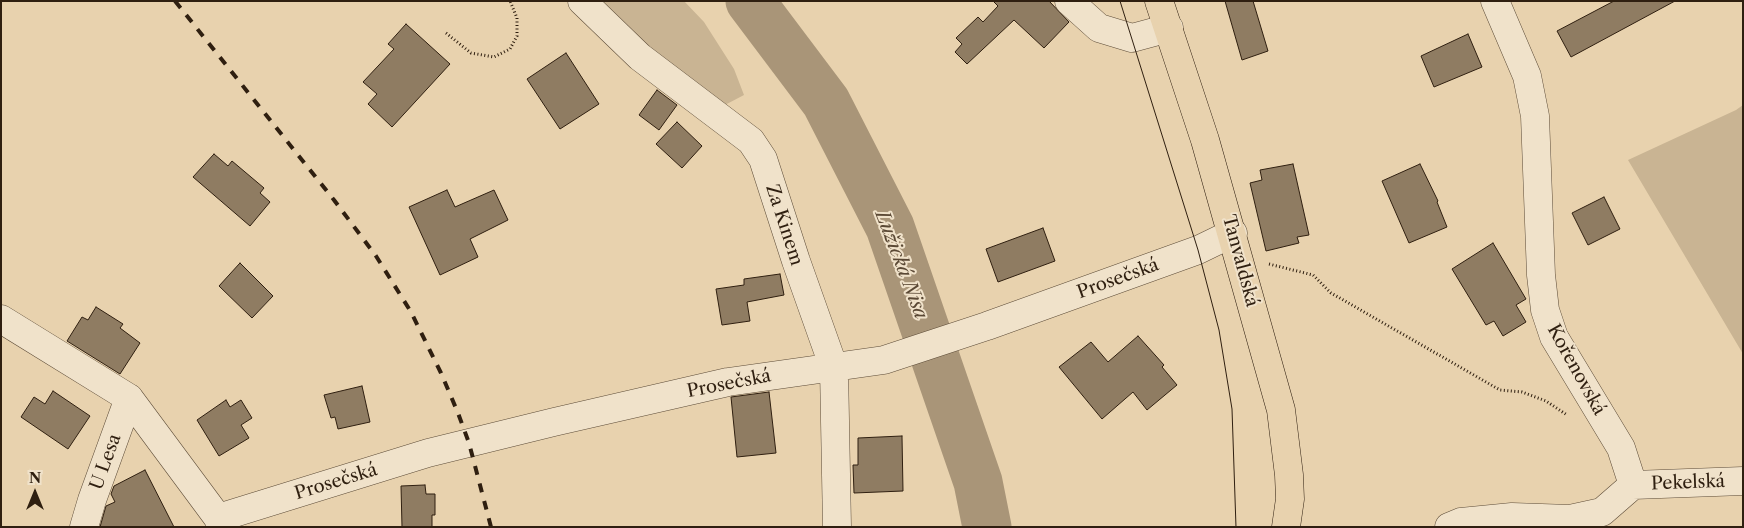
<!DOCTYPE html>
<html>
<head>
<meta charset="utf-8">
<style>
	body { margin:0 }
	#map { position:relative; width:1744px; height:528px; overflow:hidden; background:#e8d2ae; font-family:"Libre Caslon Text",serif }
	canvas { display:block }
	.frame { position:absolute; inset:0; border:2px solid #2f1f10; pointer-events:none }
	.north { position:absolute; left:10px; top:468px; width:50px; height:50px; -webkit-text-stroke:4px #f0e2ca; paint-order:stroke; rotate:0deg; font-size:14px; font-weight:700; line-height:20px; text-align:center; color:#2f1f10 }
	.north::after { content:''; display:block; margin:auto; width:18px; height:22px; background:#2f1f10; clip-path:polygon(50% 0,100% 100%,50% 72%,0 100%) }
</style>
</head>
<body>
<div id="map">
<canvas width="1744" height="528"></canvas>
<div class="frame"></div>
<div class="north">N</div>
</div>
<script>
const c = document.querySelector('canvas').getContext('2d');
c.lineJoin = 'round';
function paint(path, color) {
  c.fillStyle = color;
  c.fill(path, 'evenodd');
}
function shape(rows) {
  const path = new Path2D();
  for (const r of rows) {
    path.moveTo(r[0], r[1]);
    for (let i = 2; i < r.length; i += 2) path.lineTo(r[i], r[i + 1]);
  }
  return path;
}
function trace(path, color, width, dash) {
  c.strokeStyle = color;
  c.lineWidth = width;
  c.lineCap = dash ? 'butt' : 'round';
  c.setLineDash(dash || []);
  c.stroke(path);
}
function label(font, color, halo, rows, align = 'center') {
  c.font = font + ' "Libre Caslon Text",serif';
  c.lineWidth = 4;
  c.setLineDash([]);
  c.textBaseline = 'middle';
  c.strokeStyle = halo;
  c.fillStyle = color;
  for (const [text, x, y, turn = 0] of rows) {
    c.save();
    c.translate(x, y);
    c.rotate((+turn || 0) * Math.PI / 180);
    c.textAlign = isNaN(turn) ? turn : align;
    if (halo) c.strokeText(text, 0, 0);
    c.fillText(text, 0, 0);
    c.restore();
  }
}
const green = shape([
	[596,1,684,1,704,22,734,69,744,95,721,107,653,54],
	[1743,105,1743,354,1628,160,1736,110]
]);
const river = shape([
	[750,1,826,102,890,227,978,482,987,527]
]);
const building = shape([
	[993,1,1049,1,1069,22,1044,48,1014,20,967,64,955,52,962,44,956,38,978,17,983,22,998,6,993,1],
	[1225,1,1253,1,1268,51,1242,60,1225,1],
	[1614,1,1675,1,1571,57,1557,31,1614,1],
	[406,24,450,64,392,127,368,104,377,94,363,82,394,49,388,44,406,24],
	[1468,34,1482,67,1434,87,1421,56,1468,34],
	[566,53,599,104,560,129,527,79,566,53],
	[657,90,677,105,659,130,639,115,657,90],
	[677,122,702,146,682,168,656,144,677,122],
	[214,154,228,166,232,161,264,188,260,193,270,202,250,226,193,177,214,154],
	[1293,164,1309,235,1297,237,1299,243,1266,251,1250,183,1262,180,1260,170,1293,164],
	[1420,164,1438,201,1437,202,1447,227,1409,243,1382,181,1420,164],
	[447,190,455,207,494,190,508,220,470,239,478,257,440,275,409,207,447,190],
	[1604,197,1620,229,1588,245,1572,213,1604,197],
	[1043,228,1055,261,998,282,986,249,1043,228],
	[1493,243,1526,299,1516,305,1526,322,1503,336,1494,321,1486,325,1452,269,1493,243],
	[240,263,273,296,252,318,219,286,240,263],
	[780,274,784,295,747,302,750,321,722,325,716,289,744,285,744,279,780,274],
	[96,307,123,324,120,328,140,343,120,374,67,341,82,317,88,320,96,307],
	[1138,336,1164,365,1162,367,1177,385,1147,410,1133,392,1102,419,1059,367,1091,342,1108,362,1138,336],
	[362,386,370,422,338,429,335,417,331,418,324,395,362,386],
	[53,391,90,416,68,449,21,417,34,397,45,404,53,391],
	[769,392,776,453,737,457,731,397,769,392],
	[226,400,230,407,241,400,252,418,241,425,249,438,219,456,197,420,226,400],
	[902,436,903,491,854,493,853,465,858,465,858,438,902,436],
	[145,470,174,527,100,527,106,506,115,502,111,494,114,486,145,470],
	[425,485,426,494,435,494,435,515,432,515,432,527,402,527,401,486,425,485]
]);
const path = shape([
	[446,33,471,53,494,57,510,49,517,36,517,18,510,1],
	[1269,264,1313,275,1331,293,1500,390,1522,392,1546,401,1567,415]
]);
const minor = shape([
	[582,1,640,57,751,141,763,159,796,261,834,368,837,527],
	[1069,1,1099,28,1132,38,1169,28],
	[1495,1,1527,76,1535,116,1541,275,1545,310,1554,337,1621,448,1633,485],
	[1,319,129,398,218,518,221,527],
	[1633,485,1743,481],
	[218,518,428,453,554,422,728,382,884,360,987,326,1198,250,1233,233],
	[84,527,92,500,129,398],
	[1449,527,1461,522,1512,517,1570,519,1602,512,1633,485]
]);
const major = shape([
	[1159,1,1205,140,1281,410,1289,475,1290,499,1286,527]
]);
const tram = shape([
	[1120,1,1198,250,1219,330,1232,409,1236,527]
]);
const rail = shape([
	[175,1,334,200,376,256,411,312,441,373,458,413,469,443,491,527]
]);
const streetNames = [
	["Za Kinem",784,225,72],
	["Tanvaldská",1240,261,75],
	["Prosečská",1118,279,-20],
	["Kořenovská",1576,370,61],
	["Prosečská",729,384,-11],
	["U Lesa",106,462,-70],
	["Prosečská",336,482,-17],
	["Pekelská",1688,483,-2]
];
const waterNames = [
	["Lužická Nisa",901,265,69]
];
paint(green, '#c9b493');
trace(river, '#a99578', 49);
paint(building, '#8f7c62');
trace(building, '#2f1f10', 1);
trace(minor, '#5d4c38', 29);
trace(major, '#2f1f10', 29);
trace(path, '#2f1f10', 3, [1, 2.5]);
trace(minor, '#f0e2ca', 28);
trace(major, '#e8d2ae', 28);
trace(tram, '#2f1f10', 1);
trace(rail, '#2f1f10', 4, [9, 9]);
label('18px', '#2f1f10', '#f0e2ca', streetNames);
label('italic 19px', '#5a4834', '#f0e2ca', waterNames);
</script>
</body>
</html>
